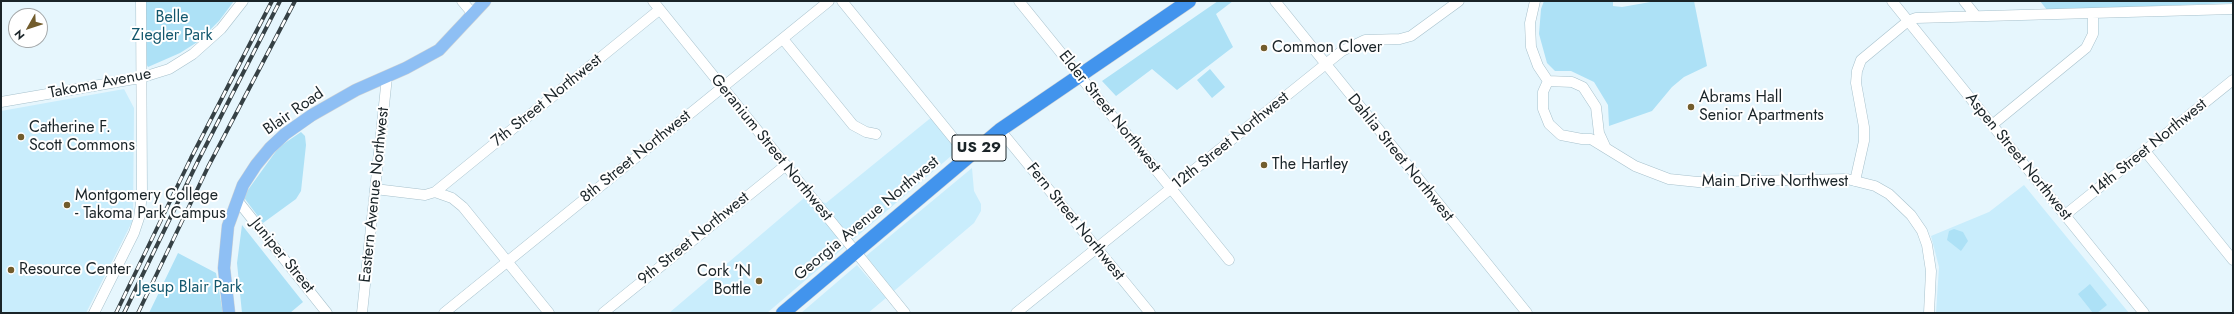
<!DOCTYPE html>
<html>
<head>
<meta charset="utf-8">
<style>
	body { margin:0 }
	#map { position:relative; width:2234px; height:314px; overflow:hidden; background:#e6f6fd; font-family:Jost,sans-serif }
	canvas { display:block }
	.frame { position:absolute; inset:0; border:2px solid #1a2428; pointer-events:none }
	.north { position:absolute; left:8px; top:8px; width:40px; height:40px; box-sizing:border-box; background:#fff; border:1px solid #a3a7a9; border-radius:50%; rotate:231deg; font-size:11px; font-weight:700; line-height:16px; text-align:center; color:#1a2428 }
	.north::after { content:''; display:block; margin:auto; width:14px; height:18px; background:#725c2c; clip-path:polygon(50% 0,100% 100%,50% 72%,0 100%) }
</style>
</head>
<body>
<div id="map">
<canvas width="2234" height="314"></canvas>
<div class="frame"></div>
<div class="north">N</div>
</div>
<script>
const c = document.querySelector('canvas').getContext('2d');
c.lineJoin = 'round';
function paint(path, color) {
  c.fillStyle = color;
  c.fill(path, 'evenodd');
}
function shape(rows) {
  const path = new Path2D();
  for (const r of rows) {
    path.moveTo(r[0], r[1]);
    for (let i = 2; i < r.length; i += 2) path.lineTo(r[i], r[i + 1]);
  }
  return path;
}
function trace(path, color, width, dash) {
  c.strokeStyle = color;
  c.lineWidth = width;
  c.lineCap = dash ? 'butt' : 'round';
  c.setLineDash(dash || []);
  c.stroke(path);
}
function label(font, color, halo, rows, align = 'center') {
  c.font = font + ' Jost,sans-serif';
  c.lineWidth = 4;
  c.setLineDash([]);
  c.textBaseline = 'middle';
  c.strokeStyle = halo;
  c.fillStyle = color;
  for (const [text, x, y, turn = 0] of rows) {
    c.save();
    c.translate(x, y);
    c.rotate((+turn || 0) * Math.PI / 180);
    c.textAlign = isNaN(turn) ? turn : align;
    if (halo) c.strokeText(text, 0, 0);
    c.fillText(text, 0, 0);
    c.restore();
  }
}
const built = shape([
	[124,89,134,108,133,220,86,313,1,313,1,111],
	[938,112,964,145,767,313,669,313,804,198,826,203],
	[972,168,974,191,981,204,981,211,974,223,894,291,866,256],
	[2024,185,2129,313,1936,313,1939,267,1931,236,1989,212],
	[857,265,886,298,868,313,801,313]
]);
const green = shape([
	[146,1,234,1,219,21,199,41,180,53,148,67,145,62],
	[1218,1,1233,1,1216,14,1233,47,1177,90,1152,69,1116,96,1102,81],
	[1544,1,1613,1,1613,6,1622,7,1656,1,1694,1,1707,66,1684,77,1672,87,1652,111,1609,126,1608,105,1594,82,1571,71,1555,71,1547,63,1539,34,1541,9],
	[2040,1,2233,1,2233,3,2047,10],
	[1210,69,1225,87,1212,98,1197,80],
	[301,132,305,136,306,145,301,191,296,199,263,223,245,199,245,194,279,147],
	[242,225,303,302,290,313,242,313,237,263],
	[1954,229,1963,232,1968,241,1961,251,1947,240,1949,231],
	[178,253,216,273,223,313,149,313],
	[2090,284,2107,305,2097,313,2093,313,2078,294]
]);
const minor = shape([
	[462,1,473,14],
	[653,1,905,313],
	[842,1,968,156],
	[1019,1,1229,260],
	[1275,1,1527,313],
	[1535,1,1530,23,1531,47,1538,66,1548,81],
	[1892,1,2144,313],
	[1964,1,1976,16],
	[783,39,853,125,866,132,876,134],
	[1548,81,1543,92,1543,109,1549,124,1561,135,1582,139,1591,139,1635,166,1669,179,1698,182,1847,179,1875,186,1889,194,1911,215,1922,231,1927,245,1931,271,1929,313],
	[1548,81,1572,82,1583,87,1596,107,1599,133,1605,146],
	[1,102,140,78,169,69,193,54,221,29,243,1],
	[1992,125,2086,48,2093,34,2093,13],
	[1000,130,1150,313],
	[2145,151,2233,260],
	[1855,181,1864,141,1864,127,1856,83,1857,71,1861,60,1908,21,1916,18,2233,9],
	[375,189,425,195,435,192,452,198,463,207,549,313],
	[435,192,659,10],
	[237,200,327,313],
	[2065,215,2233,80],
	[94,313,134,233,139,218,142,195,141,1],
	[362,313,387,77],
	[444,313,829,1],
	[603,313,786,165],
	[1016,313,1342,51,1365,40,1400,39,1411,36,1459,1]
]);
const major = shape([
	[229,313,224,268,228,226,243,185,256,165,270,148,285,134,312,115,356,90,406,68,439,50,485,1]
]);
const highway = shape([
	[783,313,1000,130,1189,1]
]);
const rail = shape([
	[116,313,191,158,272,1],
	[124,313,198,161,280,1],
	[138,313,208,167,295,1]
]);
const markers = [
	[1264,48,4,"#725c2c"],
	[1691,107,4,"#725c2c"],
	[21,137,4,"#725c2c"],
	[1264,165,4,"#725c2c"],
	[67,205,4,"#725c2c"],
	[11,270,4,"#725c2c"],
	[759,281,4,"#725c2c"]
];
const shields = [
	[979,148,54]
];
const shieldNames = [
	["US 29",979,148]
];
const parkNames = [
	["Belle",172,18],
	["Ziegler Park",172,36],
	["Jesup Blair Park",190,288]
];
const poiNames = [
	["Common Clover",1272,48],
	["Abrams Hall",1699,98],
	["Senior Apartments",1699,116],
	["Catherine F.",29,128],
	["Scott Commons",29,146],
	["The Hartley",1272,165],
	["Montgomery College",75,196],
	["- Takoma Park Campus",75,214],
	["Resource Center",19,270],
	["Cork 'N",751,272,"right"],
	["Bottle",751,290,"right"]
];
const streetNames = [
	["Takoma Avenue",100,84,-11],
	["7th Street Northwest",547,101,-39],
	["Blair Road",294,112,-35],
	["Elder Street Northwest",1109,112,51],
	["12th Street Northwest",1231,141,-39],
	["Geranium Street Northwest",771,148,51],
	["14th Street Northwest",2149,148,-39],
	["8th Street Northwest",636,157,-39],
	["Aspen Street Northwest",2018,157,51],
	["Dahlia Street Northwest",1400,158,51],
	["Main Drive Northwest",1775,182],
	["Eastern Avenue Northwest",375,195,-84],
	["Georgia Avenue Northwest",867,219,-40],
	["Fern Street Northwest",1075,222,51],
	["9th Street Northwest",694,239,-39],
	["Juniper Street",282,256,51]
];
paint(built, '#c9edfc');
paint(green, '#ade1f6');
trace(minor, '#a7c1cc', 11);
trace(major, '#d1d3d4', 13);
trace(highway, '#d1d3d4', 15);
trace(minor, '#fff', 10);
trace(major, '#8ebff4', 12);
trace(highway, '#4294ed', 14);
trace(rail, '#364145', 4);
trace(rail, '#fff', 2.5, [8]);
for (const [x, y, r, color] of markers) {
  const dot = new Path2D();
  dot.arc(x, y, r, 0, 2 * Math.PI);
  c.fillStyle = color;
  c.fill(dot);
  trace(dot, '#fff', 1.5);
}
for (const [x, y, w] of shields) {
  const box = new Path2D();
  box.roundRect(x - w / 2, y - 13, w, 26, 3);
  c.fillStyle = '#fff';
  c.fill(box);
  trace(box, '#1a2428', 1);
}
label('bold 15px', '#1a2428', null, shieldNames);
label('16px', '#12576d', '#fff', parkNames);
label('16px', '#1a2428', '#fff', poiNames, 'left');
label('16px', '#1a2428', '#fff', streetNames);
</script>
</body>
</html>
